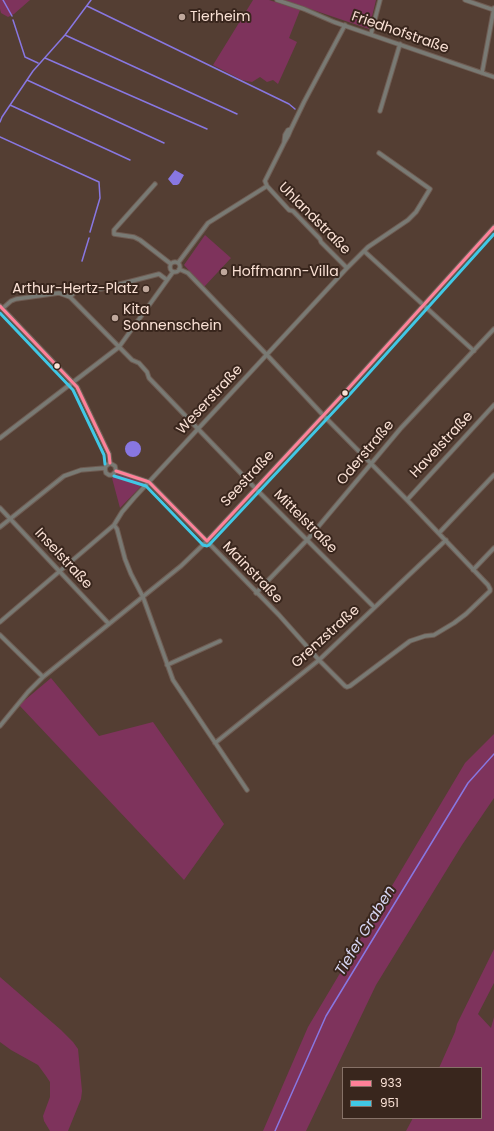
<!DOCTYPE html>
<html>
<head>
<meta charset="utf-8">
<style>
	body { margin:0 }
	#map { position:relative; width:494px; height:1131px; overflow:hidden; background:#543e33; font-family:Poppins,sans-serif }
	canvas { display:block }
	.legend { position:absolute; left:342px; top:1067px; width:140px; height:52px; box-sizing:border-box; background:#39261d; border:1px solid #867167; margin:0; padding:5px 7px; list-style:none; font-size:12px; color:#fae1d5 }
	.legend li { display:flex; align-items:center; gap:8px; height:20px }
	.legend b { width:20px; border:1px solid #867167 }
</style>
</head>
<body>
<div id="map">
<canvas width="494" height="1131"></canvas>
<ul class="legend">
<li><b style="height:5px;background:#ff8098"></b>933</li>
<li><b style="height:5px;background:#40c8e6"></b>951</li>
</ul>
</div>
<script>
const c = document.querySelector('canvas').getContext('2d');
c.lineJoin = 'round';
function paint(path, color) {
  c.fillStyle = color;
  c.fill(path, 'evenodd');
}
function shape(rows) {
  const path = new Path2D();
  for (const r of rows) {
    if (r.length === 3) {
      path.moveTo(r[0] + r[2], r[1]);
      path.arc(r[0], r[1], r[2], 0, 2 * Math.PI);
      continue;
    }
    path.moveTo(r[0], r[1]);
    for (let i = 2; i < r.length; i += 2) path.lineTo(r[i], r[i + 1]);
  }
  return path;
}
function trace(path, color, width, dash) {
  c.strokeStyle = color;
  c.lineWidth = width;
  c.lineCap = dash ? 'butt' : 'round';
  c.setLineDash(dash || []);
  c.stroke(path);
}
function label(font, color, halo, rows, align = 'center') {
  c.font = font + ' Poppins,sans-serif';
  c.lineWidth = 4;
  c.setLineDash([]);
  c.textBaseline = 'middle';
  c.strokeStyle = halo;
  c.fillStyle = color;
  for (const [text, x, y, turn = 0] of rows) {
    c.save();
    c.translate(x, y);
    c.rotate((+turn || 0) * Math.PI / 180);
    c.textAlign = isNaN(turn) ? turn : align;
    if (halo) c.strokeText(text, 0, 0);
    c.fillText(text, 0, 0);
    c.restore();
  }
}
const green = shape([
	[0,0,30,0,14,14,8,17,1,13,0,9],
	[253,0,269,0,300,10,289,38,297,42,278,84,273,80,267,82,260,77,252,82,242,80,213,65],
	[284,0,376,0,369,29],
	[205,235,231,258,204,287,184,265],
	[117,474,137,480,144,483,120,508,112,478],
	[51,678,99,736,153,722,224,824,184,880,19,705],
	[494,734,494,798,462,845,376,985,306,1131,263,1131,308,1027,465,763],
	[494,949,494,983,478,1014,491,1028,494,1017,494,1131,406,1131,413,1118,481,1118,481,1068,439,1068,455,1032,457,1024],
	[0,977,61,1030,73,1042,78,1049,82,1091,81,1099,68,1131,50,1131,44,1121,43,1116,50,1097,50,1082,46,1076,38,1065,11,1050,0,1042]
]);
const water = shape([
	[175,170,184,175,179,184,177,185,173,185,168,179],
	[133,449,8]
]);
const stream = shape([
	[3,0,12,16],
	[87,6,289,104,295,109],
	[13,20,25,57,38,63],
	[65,35,237,114],
	[45,58,207,129],
	[27,80,164,143],
	[10,105,130,160],
	[0,122,2,117,33,71,65,35,91,0],
	[0,137,99,182,100,198,90,232],
	[82,261,89,238],
	[275,1131,326,1016,468,783,494,754]
]);
const minor = shape([
	[277,0,304,9,334,22,494,77],
	[465,0,494,10],
	[345,25,304,102,291,129,288,136,284,143,265,181,267,186,289,210,293,211,320,239,321,242,347,268],
	[371,34,380,0],
	[482,73,494,8],
	[380,111,400,44],
	[284,143,285,135,288,130,291,129],
	[155,184,114,230,114,234,134,237,140,240,171,264],
	[364,251,474,351],
	[175,267,5],
	[178,263,208,223,267,186],
	[70,297,132,360,139,363,147,372,149,378,255,488,374,607],
	[0,306,77,387,109,454,110,463],
	[3,308,11,301,16,299,59,293,70,297,74,293,78,291,101,289,159,274,167,280],
	[0,438,119,347,173,272],
	[110,463,106,466,105,469,106,473,109,475,112,475,116,471],
	[110,463,115,466,116,471],
	[116,471,149,482,279,615,319,660,345,686,347,687,350,686,410,641,425,636,434,635,454,623,466,614,490,591,490,589,488,585,407,500,323,415,267,355,188,273,179,269],
	[407,500,494,405],
	[0,508,109,624],
	[114,525,117,529,125,559,131,574,143,597,173,680,247,790],
	[0,527,64,476,81,470,105,468],
	[439,533,494,475],
	[473,570,494,548],
	[256,593,307,540,401,428,494,329],
	[0,622,114,525,122,512,134,498,347,268,368,247,408,220,416,212,430,189,379,153],
	[0,635,43,677],
	[167,665,220,641],
	[0,726,28,692,43,677,181,566,207,541,347,390,494,227],
	[215,743,319,660,446,540]
]);
const bus1 = shape([
	[0,306,77,387,109,454,110,463],
	[116,471,149,482,207,541],
	[207,541,347,390,494,227]
]);
const bus2 = shape([
	[0,313,73,390,104,455,105,464],
	[114,476,146,486,203,545,207,546,209,545,351,393,494,234]
]);
const markers = [
	[182,17,4,"#c0a89c"],
	[224,272,4,"#c0a89c"],
	[146,289,4,"#c0a89c"],
	[115,318,4,"#c0a89c"],
	[57,366,3.5,"#fae1d5"],
	[345,393,3.5,"#fae1d5"]
];
const poiNames = [
	["Tierheim",190,17],
	["Hoffmann-Villa",232,272],
	["Arthur-Hertz-Platz",138,289,"right"],
	["Kita",123,310],
	["Sonnenschein",123,326]
];
const streetNames = [
	["Friedhofstraße",400,33,19],
	["Uhlandstraße",314,219,45],
	["Weserstraße",210,400,-47],
	["Havelstraße",442,445,-47],
	["Oderstraße",366,453,-50],
	["Seestraße",248,479,-47],
	["Mittelstraße",305,522,45],
	["Inselstraße",63,559,47],
	["Mainstraße",252,573,46],
	["Grenzstraße",326,637,-42]
];
const waterNames = [
	["Tiefer Graben",366,931,-59]
];
paint(green, '#7e335c');
paint(water, '#8877e1');
trace(stream, '#8877e1', 1.5);
trace(minor, '#6f5c53', 5.5);
trace(minor, '#797a74', 3.5);
trace(bus1, '#ff8098', 3);
trace(bus2, '#40c8e6', 3);
for (const [x, y, r, color] of markers) {
  const dot = new Path2D();
  dot.arc(x, y, r, 0, 2 * Math.PI);
  c.fillStyle = color;
  c.fill(dot);
  trace(dot, '#39261d', 1.5);
}
label('14px', '#fae1d5', '#39261d', poiNames, 'left');
label('14px', '#fae1d5', '#39261d', streetNames);
label('italic 15px', '#d5d5f2', '#39261d', waterNames);
</script>
</body>
</html>
